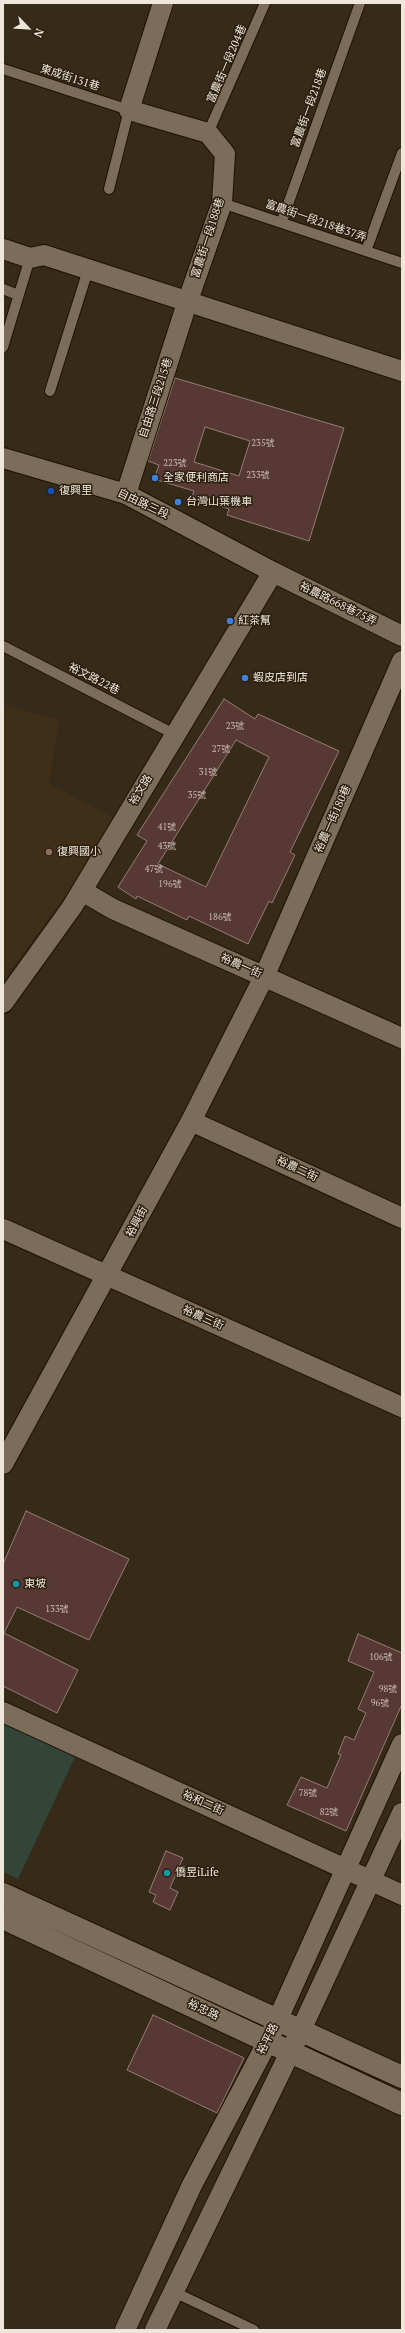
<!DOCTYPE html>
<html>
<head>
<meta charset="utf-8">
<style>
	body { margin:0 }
	#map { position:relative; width:405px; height:2333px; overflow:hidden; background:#362a19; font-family:"PT Serif",serif }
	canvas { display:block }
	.frame { position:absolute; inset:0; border:4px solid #efe7dc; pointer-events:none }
	.north { position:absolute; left:8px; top:8px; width:40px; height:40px; -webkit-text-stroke:3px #2c200f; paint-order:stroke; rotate:115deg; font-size:11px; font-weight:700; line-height:16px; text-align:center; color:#efe7dc }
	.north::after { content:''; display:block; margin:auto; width:14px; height:18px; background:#efe7dc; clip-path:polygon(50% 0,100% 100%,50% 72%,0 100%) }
</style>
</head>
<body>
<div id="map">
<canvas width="405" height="2333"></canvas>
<div class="frame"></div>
<div class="north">N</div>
</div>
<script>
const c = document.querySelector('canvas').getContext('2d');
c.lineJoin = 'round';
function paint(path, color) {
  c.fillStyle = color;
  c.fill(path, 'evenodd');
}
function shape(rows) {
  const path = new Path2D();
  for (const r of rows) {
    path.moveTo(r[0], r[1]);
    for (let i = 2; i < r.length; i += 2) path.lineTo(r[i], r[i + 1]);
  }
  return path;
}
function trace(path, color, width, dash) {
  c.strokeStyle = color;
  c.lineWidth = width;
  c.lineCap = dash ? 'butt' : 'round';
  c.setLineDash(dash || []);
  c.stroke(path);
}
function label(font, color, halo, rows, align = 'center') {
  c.font = font + ' "PT Serif","Noto Sans TC",serif';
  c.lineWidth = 3;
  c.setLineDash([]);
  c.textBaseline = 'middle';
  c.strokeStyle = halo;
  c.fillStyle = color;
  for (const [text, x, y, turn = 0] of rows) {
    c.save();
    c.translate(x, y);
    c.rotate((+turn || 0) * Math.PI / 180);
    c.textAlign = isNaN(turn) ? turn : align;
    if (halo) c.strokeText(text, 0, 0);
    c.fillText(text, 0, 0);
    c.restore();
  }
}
const built = shape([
	[3,704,59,720,49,784,115,818,73,886,3,979]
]);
const green = shape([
	[3,1723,75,1757,18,1879,3,1872]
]);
const building = shape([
	[175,378,344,428,309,541,227,515,229,509,192,497,194,491,154,479,159,465,148,461,175,378],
	[205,427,250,441,239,476,194,462,205,427],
	[224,699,255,719,258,714,339,751,290,852,295,855,272,903,269,901,248,944,189,916,187,920,137,896,136,899,118,887,147,841,137,835,224,699],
	[236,740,269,757,206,887,158,864,236,740],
	[26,1511,129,1559,89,1640,17,1607,4,1633,78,1670,57,1713,3,1686,3,1564,26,1511],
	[358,1634,402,1653,402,1704,346,1831,287,1805,301,1777,327,1788,341,1755,338,1754,345,1736,354,1740,366,1713,358,1709,374,1672,348,1661,358,1634],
	[166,1851,183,1858,170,1888,178,1892,170,1910,153,1902,156,1895,149,1892,166,1851],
	[153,2015,244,2058,217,2113,127,2070,153,2015]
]);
const service = shape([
	[3,69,129,110,109,189],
	[208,133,265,3],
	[222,203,402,263],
	[282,221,360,3],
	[366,251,402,153],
	[3,289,18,295],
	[3,347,30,258],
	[50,391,88,270],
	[3,646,174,734],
	[174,2292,254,2330]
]);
const minor = shape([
	[3,249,30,258,44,255,402,371],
	[3,458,126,494,273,572,402,636],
	[126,494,187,303,222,203,225,154,208,133,129,110,163,3],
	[82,891,113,909,402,1038],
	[3,1003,72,907,273,572],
	[191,1121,402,1218],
	[3,1229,402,1407],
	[3,1464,191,1121,264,977,402,661],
	[3,1712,402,1895],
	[125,2330,192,2185,268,2041,402,1744],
	[155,2330,301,2030,402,1813]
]);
const tertiary = shape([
	[3,1894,402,2077],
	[3,1918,402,2104]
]);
const markers = [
	[155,478,4,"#3f7fe0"],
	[51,491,4,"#1a4fb4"],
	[178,502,4,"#3f7fe0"],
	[230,621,4,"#3f7fe0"],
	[245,678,4,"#3f7fe0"],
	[49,852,4,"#8d6e63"],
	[16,1584,4,"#0f9aa8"],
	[167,1873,4,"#0f9aa8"]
];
const numberNames = [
	["235號",263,443],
	["223號",175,463],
	["233號",258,475],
	["23號",235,726],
	["27號",221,749],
	["31號",208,772],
	["35號",197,795],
	["41號",167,827],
	["43號",167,846],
	["47號",154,869],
	["196號",170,884],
	["186號",220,917],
	["133號",57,1609],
	["106號",381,1657],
	["98號",388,1689],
	["96號",380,1703],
	["78號",308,1793],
	["82號",329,1812]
];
const streetNames = [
	["富農街一段204巷",227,64,-67],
	["東成街131巷",70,78,18],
	["富農街一段218巷",309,108,-70],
	["富農街一段218巷37弄",316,221,19],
	["富農街一段188巷",208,238,-72],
	["自由路三段215巷",156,398,-72],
	["自由路三段",143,504,25],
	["裕農路668巷75弄",338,604,26],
	["裕文路22巷",94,679,27],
	["裕文路",141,790,-59],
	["裕農一街180巷",333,819,-66],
	["裕農一街",241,966,24],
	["裕農二街",297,1169,25],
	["裕興街",137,1222,-62],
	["裕農三街",203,1318,24],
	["裕和二街",203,1803,24],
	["裕忠路",203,2010,25],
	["裕平路",268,2039,-64]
];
const poiNames = [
	["全家便利商店",163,478],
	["復興里",59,491],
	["台灣山葉機車",186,502],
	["紅茶幫",238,621],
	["蝦皮店到店",253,678],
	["復興國小",57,852],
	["東坡",24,1584],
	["僑昱iLife",175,1873]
];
paint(built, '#402f18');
paint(green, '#334438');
paint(building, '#573833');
trace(building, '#967c77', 1);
trace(service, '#1e1203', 12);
trace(minor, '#1e1203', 22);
trace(tertiary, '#1e1203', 24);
trace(service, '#7c6d5a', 10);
trace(minor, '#7c6d5a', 20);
trace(tertiary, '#7c6d5a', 22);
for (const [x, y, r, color] of markers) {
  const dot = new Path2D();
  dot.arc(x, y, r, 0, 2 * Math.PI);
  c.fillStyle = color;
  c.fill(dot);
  trace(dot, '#2c200f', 1.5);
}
label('9px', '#c9bbb2', null, numberNames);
label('11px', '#efe7dc', '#2c200f', streetNames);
label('11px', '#efe7dc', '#2c200f', poiNames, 'left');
</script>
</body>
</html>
